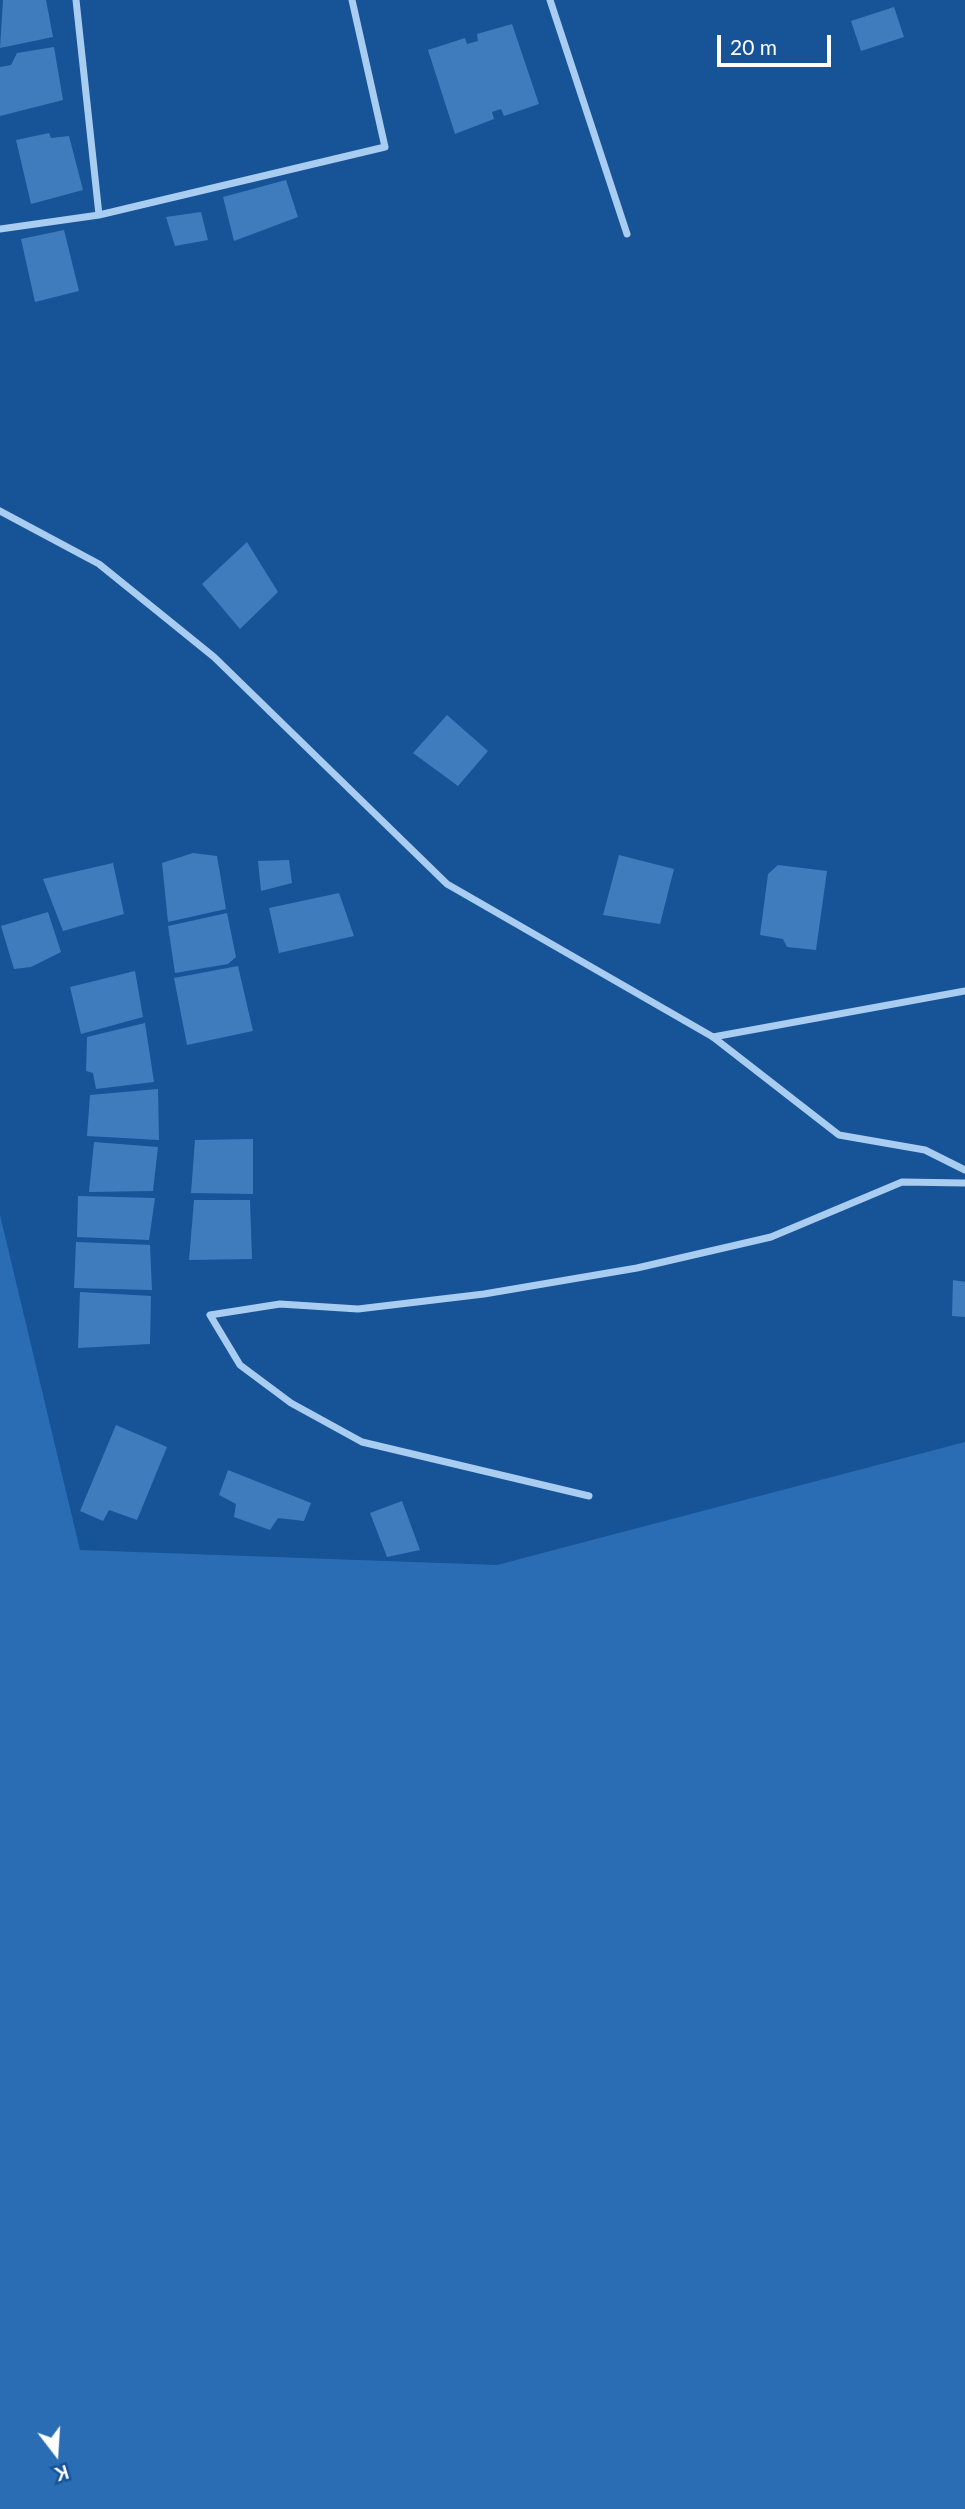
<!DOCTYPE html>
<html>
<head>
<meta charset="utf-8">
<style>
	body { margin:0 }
	#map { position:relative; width:965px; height:2509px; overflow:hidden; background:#175397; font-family:Lato,sans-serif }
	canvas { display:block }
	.north { position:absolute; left:21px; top:2418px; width:70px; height:70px; -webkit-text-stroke:5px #175397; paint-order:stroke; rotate:163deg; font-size:19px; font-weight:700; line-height:28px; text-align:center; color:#fff }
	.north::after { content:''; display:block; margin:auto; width:24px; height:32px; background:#fff; clip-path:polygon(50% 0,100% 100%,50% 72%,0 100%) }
	.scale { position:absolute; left:717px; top:35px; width:114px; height:32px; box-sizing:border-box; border:4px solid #fff; border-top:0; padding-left:9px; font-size:21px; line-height:24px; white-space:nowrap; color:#fff; -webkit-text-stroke:5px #175397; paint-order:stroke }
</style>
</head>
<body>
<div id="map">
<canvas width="965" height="2509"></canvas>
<div class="north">K</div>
<div class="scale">20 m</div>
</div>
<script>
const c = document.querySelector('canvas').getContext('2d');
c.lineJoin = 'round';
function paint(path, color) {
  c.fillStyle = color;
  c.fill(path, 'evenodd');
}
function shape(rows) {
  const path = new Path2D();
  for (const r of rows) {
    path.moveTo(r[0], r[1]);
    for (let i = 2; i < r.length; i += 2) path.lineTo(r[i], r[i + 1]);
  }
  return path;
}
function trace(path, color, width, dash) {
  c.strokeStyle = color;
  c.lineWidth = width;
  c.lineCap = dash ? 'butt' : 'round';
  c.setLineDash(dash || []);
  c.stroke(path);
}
const green = shape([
	[0,1215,80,1550,497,1565,965,1442,965,2509,0,2509]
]);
const building = shape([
	[3,0,46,0,53,37,0,48],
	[894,7,904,37,861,51,851,21],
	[512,24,539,104,504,116,501,109,492,112,494,119,455,134,428,50,465,38,467,44,478,41,477,34],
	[54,47,63,100,0,116,0,67,11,65,17,53],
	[49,133,51,138,69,136,83,190,31,204,16,140],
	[286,180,298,217,234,241,223,197],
	[201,212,208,240,175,246,166,217],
	[64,230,79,291,35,302,21,239],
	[247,542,278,592,240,629,202,584],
	[447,715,488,751,458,786,413,753],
	[193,853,217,856,226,909,168,922,162,863],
	[619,855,674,869,660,924,603,915],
	[289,860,292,883,261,891,258,861],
	[113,863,124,914,63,931,43,879],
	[778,865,827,871,816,950,787,947,783,939,760,935,768,874],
	[339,893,354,936,279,953,269,908],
	[48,912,61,952,31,967,14,969,1,926],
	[227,913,236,957,228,964,175,973,168,926],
	[238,966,253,1031,187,1045,174,978],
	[135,971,143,1017,81,1034,70,987],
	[145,1023,154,1082,96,1089,93,1073,86,1071,87,1037],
	[158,1089,159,1140,87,1136,90,1095],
	[253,1139,253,1194,191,1193,195,1140],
	[94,1142,158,1147,153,1191,89,1192],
	[78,1196,155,1198,149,1240,77,1237],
	[194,1200,250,1200,252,1259,189,1260],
	[76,1242,150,1245,152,1290,74,1288],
	[953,1280,965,1282,965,1317,952,1316],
	[80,1292,151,1296,150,1344,78,1348],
	[116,1425,167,1447,137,1520,109,1510,103,1521,80,1511],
	[228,1470,311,1503,304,1521,278,1518,270,1530,234,1517,236,1504,219,1495],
	[402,1501,420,1550,387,1557,370,1513]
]);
const minor = shape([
	[76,0,99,215],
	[550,0,627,234],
	[0,229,99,215,385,147,352,0],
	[0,511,99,564,214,657,447,884,713,1037,839,1135,925,1150,965,1170],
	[713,1037,965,991],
	[589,1496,362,1442,291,1403,240,1365,210,1315,280,1304,358,1309,484,1294,637,1268,771,1237,902,1182,965,1183]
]);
paint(green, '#2a6db5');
paint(building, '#3f7cbe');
trace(minor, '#a9ccf1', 7);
</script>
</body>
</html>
